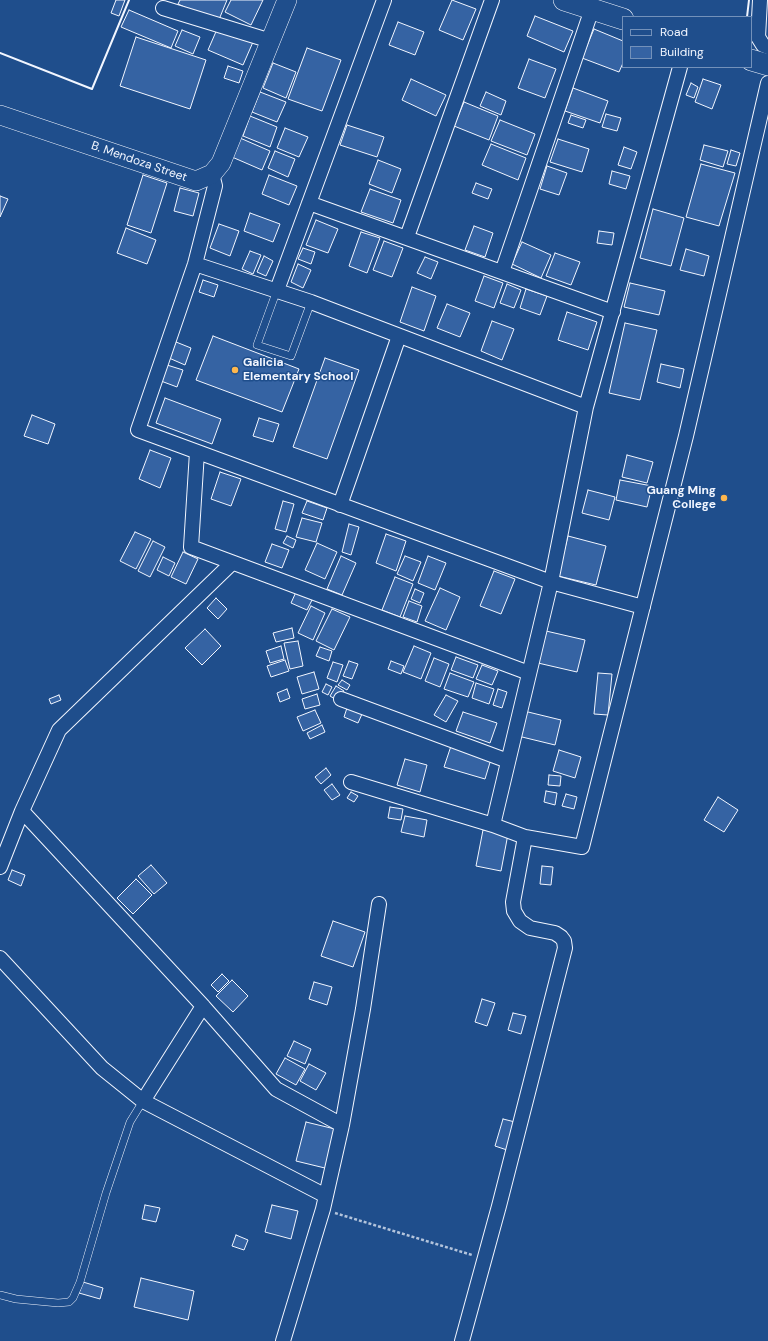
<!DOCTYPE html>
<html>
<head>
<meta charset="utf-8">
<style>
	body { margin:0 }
	#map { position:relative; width:768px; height:1341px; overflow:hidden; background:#1f4e8c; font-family:"DM Sans",sans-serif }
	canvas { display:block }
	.legend { position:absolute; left:622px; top:16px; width:130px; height:52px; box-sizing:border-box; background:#1f4e8c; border:1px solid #7391ba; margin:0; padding:5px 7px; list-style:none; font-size:12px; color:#f2f6ff }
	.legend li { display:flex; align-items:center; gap:8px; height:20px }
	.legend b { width:20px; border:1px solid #7391ba }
</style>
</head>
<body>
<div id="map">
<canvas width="768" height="1341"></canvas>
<ul class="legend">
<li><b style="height:5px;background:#1f4e8c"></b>Road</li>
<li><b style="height:11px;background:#3563a3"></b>Building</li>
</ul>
</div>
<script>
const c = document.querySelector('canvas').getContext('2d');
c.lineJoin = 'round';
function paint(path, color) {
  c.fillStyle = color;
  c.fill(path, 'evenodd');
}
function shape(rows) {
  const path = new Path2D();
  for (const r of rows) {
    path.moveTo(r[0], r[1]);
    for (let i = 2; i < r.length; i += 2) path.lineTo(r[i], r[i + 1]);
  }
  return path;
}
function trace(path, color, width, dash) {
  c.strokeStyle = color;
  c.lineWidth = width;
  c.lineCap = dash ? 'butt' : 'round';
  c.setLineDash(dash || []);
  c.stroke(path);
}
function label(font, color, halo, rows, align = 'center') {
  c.font = font + ' "DM Sans",sans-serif';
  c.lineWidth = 3;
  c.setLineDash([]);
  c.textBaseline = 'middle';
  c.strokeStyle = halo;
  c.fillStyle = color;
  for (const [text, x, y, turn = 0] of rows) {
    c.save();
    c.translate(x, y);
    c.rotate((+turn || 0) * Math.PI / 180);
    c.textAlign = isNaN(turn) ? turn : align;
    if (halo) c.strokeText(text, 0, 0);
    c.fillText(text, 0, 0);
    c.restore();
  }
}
const building = shape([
	[116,0,125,0,119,16,111,13,116,0],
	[180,0,227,0,218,22,178,4,180,0],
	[231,0,263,0,251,25,225,12,231,0],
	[452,0,476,9,463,40,439,30,452,0],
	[129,10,178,31,171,48,121,27,129,10],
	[535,16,573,31,564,52,527,36,535,16],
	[398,22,424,32,415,55,389,45,398,22],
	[218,27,253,42,243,65,208,50,218,27],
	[594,29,623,41,623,63,619,72,582,58,594,29],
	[182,30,200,37,193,54,175,46,182,30],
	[136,37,206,60,190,109,120,86,136,37],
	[307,48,341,60,322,111,288,99,307,48],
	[529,59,556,69,545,98,518,88,529,59],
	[273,63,296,72,286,98,263,88,273,63],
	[228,66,243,71,239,83,224,78,228,66],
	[411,79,446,95,436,116,402,100,411,79],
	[703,79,721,85,712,109,695,102,703,79],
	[691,83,698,87,694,98,686,95,691,83],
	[573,88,608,101,600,123,565,111,573,88],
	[260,92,286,102,277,122,252,112,260,92],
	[486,92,506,101,501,115,480,106,486,92],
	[464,102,498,116,489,140,454,126,464,102],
	[606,114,621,118,617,131,602,127,606,114],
	[571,115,586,120,583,128,568,123,571,115],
	[250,116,277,127,270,147,243,136,250,116],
	[500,120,535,134,527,155,491,141,500,120],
	[347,125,384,137,377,157,340,145,347,125],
	[285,128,308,137,299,157,277,148,285,128],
	[240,138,270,151,262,170,232,157,240,138],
	[558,139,589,149,582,172,550,162,558,139],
	[491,144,526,158,518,180,482,165,491,144],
	[704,145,728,151,723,167,700,160,704,145],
	[624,147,637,152,631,169,618,165,624,147],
	[731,150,740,153,736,166,727,164,731,150],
	[275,151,295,159,288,177,268,168,275,151],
	[378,160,401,169,392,193,369,184,378,160],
	[701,164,735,173,719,226,686,217,701,164],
	[547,166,567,173,559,195,540,189,547,166],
	[612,171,630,176,626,189,609,184,612,171],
	[143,175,167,183,151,233,127,225,143,175],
	[269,175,297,186,289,205,262,194,269,175],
	[476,183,492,189,488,199,472,193,476,183],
	[180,188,199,193,193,216,174,211,180,188],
	[370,189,401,200,393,223,361,212,370,189],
	[0,196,8,199,0,217,0,196],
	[653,209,684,218,671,266,640,258,653,209],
	[250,213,280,224,273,242,244,231,250,213],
	[316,220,338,229,328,253,306,245,316,220],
	[219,224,239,231,230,256,210,248,219,224],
	[474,226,493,233,485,257,465,250,474,226],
	[126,228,156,240,147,264,117,253,126,228],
	[599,231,614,233,612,245,597,243,599,231],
	[361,232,380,238,367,273,349,266,361,232],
	[384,241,403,248,392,277,373,270,384,241],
	[522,242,551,255,541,278,512,264,522,242],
	[303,248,315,252,311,264,298,259,303,248],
	[686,249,709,256,704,276,680,270,686,249],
	[250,251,261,255,253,274,242,269,250,251],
	[555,253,580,262,571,285,546,276,555,253],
	[264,256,273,261,266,276,257,272,264,256],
	[425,257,438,262,431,279,417,273,425,257],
	[298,264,311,270,303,288,291,282,298,264],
	[484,276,503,283,494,308,475,301,484,276],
	[203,280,218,285,214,297,199,292,203,280],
	[630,283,665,291,659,315,624,307,630,283],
	[507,284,521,290,514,308,500,303,507,284],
	[412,287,436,296,424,331,400,322,412,287],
	[526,289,547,296,540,315,520,308,526,289],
	[447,304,470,313,460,337,437,328,447,304],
	[567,312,597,322,588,350,558,340,567,312],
	[492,321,514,329,502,360,481,351,492,321],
	[625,323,657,330,640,400,609,393,625,323],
	[213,336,299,369,282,412,196,380,213,336],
	[176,342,191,348,185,365,169,358,176,342],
	[325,358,359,370,327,459,293,447,325,358],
	[661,364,684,369,680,388,657,382,661,364],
	[167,365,183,370,177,387,161,381,167,365],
	[165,398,221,419,212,444,156,423,165,398],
	[32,415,55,424,48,444,24,436,32,415],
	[259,418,279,424,273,442,253,436,259,418],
	[150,450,171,458,160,488,139,479,150,450],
	[627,455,653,462,647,483,622,477,627,455],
	[220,472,241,479,231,506,211,499,220,472],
	[620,480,652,486,647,507,616,500,620,480],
	[588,490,615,497,609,520,582,513,588,490],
	[283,501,294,504,286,532,275,529,283,501],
	[307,501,327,508,323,520,302,513,307,501],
	[302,518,322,523,316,542,296,537,302,518],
	[349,524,359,527,351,555,342,552,349,524],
	[135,532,151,539,136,569,120,561,135,532],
	[386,534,406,541,396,571,376,563,386,534],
	[287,536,296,540,293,548,283,543,287,536],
	[568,536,606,546,596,585,558,576,568,536],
	[153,541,165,547,150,577,138,571,153,541],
	[317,543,337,552,325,579,305,570,317,543],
	[272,544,289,550,282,568,265,562,272,544],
	[183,552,198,559,186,584,171,577,183,552],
	[341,556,356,563,342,595,327,589,341,556],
	[405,556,421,562,413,581,397,574,405,556],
	[428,556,446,563,435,590,418,583,428,556],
	[163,557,175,563,169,576,157,570,163,557],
	[494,571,515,579,501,614,480,606,494,571],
	[395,577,413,584,400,617,382,610,395,577],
	[440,588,460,597,446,630,425,621,440,588],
	[415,589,424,593,420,603,411,599,415,589],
	[296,592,312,600,307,610,291,603,296,592],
	[216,598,227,609,218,619,207,608,216,598],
	[409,601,422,606,417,622,403,617,409,601],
	[311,606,325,613,313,640,298,633,311,606],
	[332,609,350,617,334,650,316,641,332,609],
	[292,628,294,638,276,642,273,633,292,628],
	[205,629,221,646,202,665,185,648,205,629],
	[546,631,585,640,577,672,538,663,546,631],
	[298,641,303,666,290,669,284,643,298,641],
	[281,646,284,659,270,663,266,651,281,646],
	[414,646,431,653,421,679,403,672,414,646],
	[320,647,332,651,329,661,316,656,320,647],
	[456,657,478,665,473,678,451,670,456,657],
	[434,658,449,664,440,687,425,681,434,658],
	[285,660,289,671,271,677,267,666,285,660],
	[349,661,358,664,352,679,343,676,349,661],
	[391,661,404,666,401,674,388,669,391,661],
	[333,662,343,665,337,682,327,678,333,662],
	[482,665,498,671,492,685,476,679,482,665],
	[314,672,319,689,302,694,297,677,314,672],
	[450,673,474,682,468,697,444,689,450,673],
	[598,673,612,674,608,715,594,714,598,673],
	[342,680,350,685,347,690,338,685,342,680],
	[476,683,494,689,489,704,472,698,476,683],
	[326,684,332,687,328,695,322,692,326,684],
	[336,686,344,691,338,701,330,696,336,686],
	[287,689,290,698,280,702,277,693,287,689],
	[498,689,507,692,502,708,493,705,498,689],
	[317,694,320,705,305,709,302,699,317,694],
	[59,695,61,700,51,704,49,699,59,695],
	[446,695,458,701,446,722,434,715,446,695],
	[347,708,362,714,358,723,344,717,347,708],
	[315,710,321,723,303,731,297,717,315,710],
	[524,711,561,720,555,745,518,736,524,711],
	[463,712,497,723,490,743,456,731,463,712],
	[322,725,325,732,310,739,307,733,322,725],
	[451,746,491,759,485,779,444,767,451,746],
	[559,750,581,757,575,778,553,771,559,750],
	[405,759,427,765,420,792,397,785,405,759],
	[326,768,331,775,321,784,315,777,326,768],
	[549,775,561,776,560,786,548,785,549,775],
	[332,784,340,795,332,800,324,790,332,784],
	[546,791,557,793,555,805,544,802,546,791],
	[351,792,358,796,354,802,347,798,351,792],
	[566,794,577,797,574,809,562,806,566,794],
	[718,797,738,810,724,832,704,820,718,797],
	[390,807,403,809,401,820,388,818,390,807],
	[405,816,427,820,424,837,401,832,405,816],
	[483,830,508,834,501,871,476,866,483,830],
	[151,865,167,883,154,894,138,876,151,865],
	[542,866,553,867,551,885,540,884,542,866],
	[12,870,25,875,21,886,8,880,12,870],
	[136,879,152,895,133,914,117,898,136,879],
	[333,921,365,932,353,967,321,956,333,921],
	[222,974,229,981,218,992,211,985,222,974],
	[232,980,248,996,233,1012,216,996,232,980],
	[314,982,332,987,327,1005,309,999,314,982],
	[482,999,495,1003,487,1026,475,1022,482,999],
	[513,1013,526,1016,521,1034,508,1030,513,1013],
	[294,1041,311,1049,305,1064,287,1056,294,1041],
	[285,1058,305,1069,296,1085,276,1074,285,1058],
	[309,1064,326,1073,316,1090,300,1081,309,1064],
	[503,1119,519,1123,510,1151,495,1146,503,1119],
	[306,1122,339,1130,329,1169,296,1161,306,1122],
	[145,1205,160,1208,156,1222,142,1219,145,1205],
	[272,1205,298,1211,291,1239,265,1232,272,1205],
	[236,1235,248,1240,244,1250,232,1246,236,1235],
	[141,1278,194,1291,188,1320,134,1307,141,1278],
	[83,1282,103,1288,100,1299,79,1293,83,1282]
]);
const path = shape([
	[335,1213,472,1255]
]);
const lane = shape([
	[277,290,257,345,291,356,311,302],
	[0,1295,16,1299,58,1303,69,1302,73,1298,80,1282,106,1193,130,1122,143,1101]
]);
const street = shape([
	[760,0,758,37,763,45,768,47],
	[163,8,271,41],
	[212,174,215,186,195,264,138,430,551,582,643,607],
	[309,203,613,312],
	[407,237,492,0],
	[195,264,311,302,586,407],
	[502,272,592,9],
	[277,290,384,0],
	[197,452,191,547,529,673],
	[340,505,399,336],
	[341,699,508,761],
	[351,782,493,825,525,837,582,847,686,436,768,83],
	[22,811,203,1006,276,1089,342,1125],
	[493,825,551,582,586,407,680,67],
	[0,867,22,811,59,730,232,563],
	[0,958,102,1068,143,1101,326,1196],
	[143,1101,203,1006],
	[283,1341,323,1209,342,1125,363,1009,379,904],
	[462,1341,499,1206,565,948,564,941,561,937,555,933,530,928,520,921,514,911,513,902,525,837]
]);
const secondary = shape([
	[0,115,196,181,212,174,221,163,287,0]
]);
const primary = shape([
	[564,0,623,19],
	[751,60,768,65]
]);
const wall = shape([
	[747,17,749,0],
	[0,53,92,89,129,0]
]);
const markers = [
	[235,370,4,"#ffb74d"],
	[724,498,4,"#ffb74d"]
];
const streetNames = [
	["B. Mendoza Street",139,162,19]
];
const poiNames = [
	["Galicia",243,363],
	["Elementary School",243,377],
	["Guang Ming",716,491,"right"],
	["College",716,505,"right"]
];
paint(building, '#3563a3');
trace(building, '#f2f6ff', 1);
trace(lane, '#f2f6ff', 8);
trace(street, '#f2f6ff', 16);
trace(secondary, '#f2f6ff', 20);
trace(primary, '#f2f6ff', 22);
trace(path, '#b3c4dc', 2.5, [3, 2]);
trace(lane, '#1f4e8c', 7);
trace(street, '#1f4e8c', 14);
trace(secondary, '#1f4e8c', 19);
trace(primary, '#1f4e8c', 21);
trace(wall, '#f2f6ff', 2);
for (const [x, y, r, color] of markers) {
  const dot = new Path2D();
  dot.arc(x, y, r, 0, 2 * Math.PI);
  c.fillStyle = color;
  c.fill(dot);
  trace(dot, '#1f4e8c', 1.5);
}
label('12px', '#f2f6ff', '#1f4e8c', streetNames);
label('bold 12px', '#f2f6ff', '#1f4e8c', poiNames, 'left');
</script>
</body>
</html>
